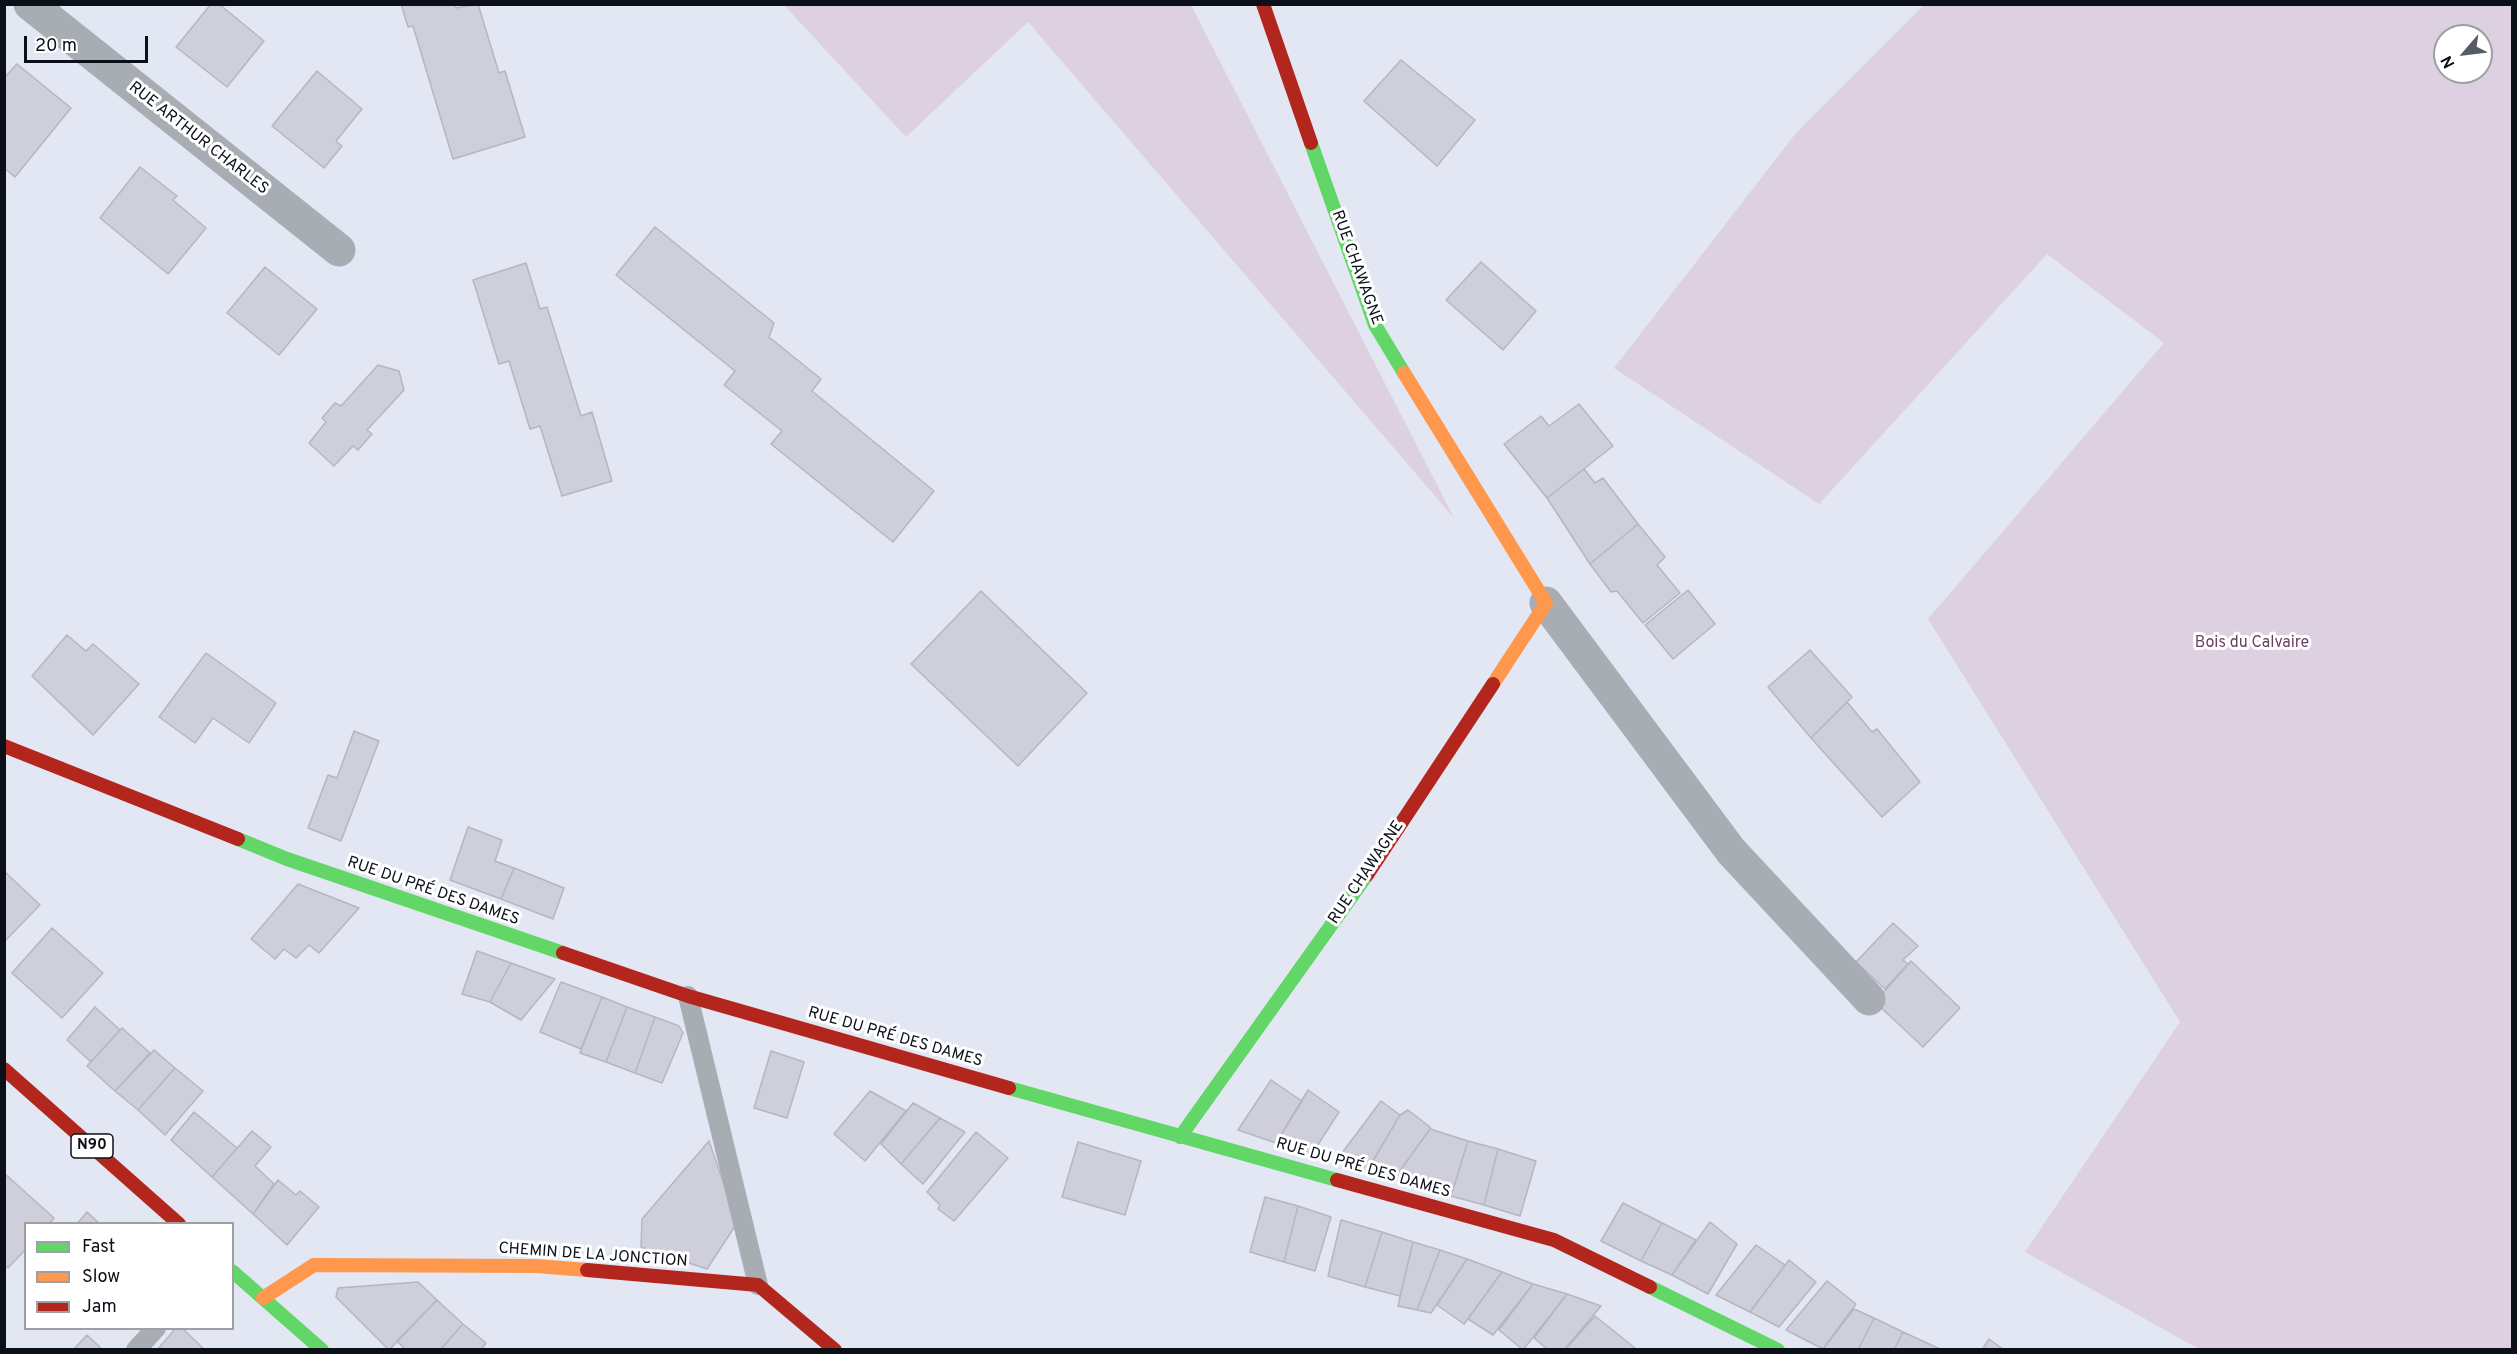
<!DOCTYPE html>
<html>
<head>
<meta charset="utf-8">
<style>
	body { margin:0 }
	#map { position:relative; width:2517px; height:1354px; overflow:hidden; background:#e2e7f3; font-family:Overpass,sans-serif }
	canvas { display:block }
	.frame { position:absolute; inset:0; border:6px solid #0b0f18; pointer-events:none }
	.legend { position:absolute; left:24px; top:1222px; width:210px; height:108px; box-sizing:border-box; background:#fff; border:2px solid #9d9fa3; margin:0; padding:8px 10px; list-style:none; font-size:18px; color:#0b0f18 }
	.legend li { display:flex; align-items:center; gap:12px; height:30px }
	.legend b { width:30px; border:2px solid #9d9fa3 }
	.north { position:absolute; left:2433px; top:24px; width:60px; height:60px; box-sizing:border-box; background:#fff; border:2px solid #9d9fa3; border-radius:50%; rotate:242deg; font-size:16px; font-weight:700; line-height:24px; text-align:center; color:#0b0f18 }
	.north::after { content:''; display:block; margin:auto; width:21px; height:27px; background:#565b65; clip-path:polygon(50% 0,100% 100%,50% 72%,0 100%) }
	.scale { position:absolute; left:24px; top:36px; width:124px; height:27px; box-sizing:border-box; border:3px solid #0b0f18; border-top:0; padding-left:8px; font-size:18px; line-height:21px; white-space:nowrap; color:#0b0f18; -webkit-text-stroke:4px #fff; paint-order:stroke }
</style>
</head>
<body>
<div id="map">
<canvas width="2517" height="1354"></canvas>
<div class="frame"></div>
<ul class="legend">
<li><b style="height:8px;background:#63d668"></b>Fast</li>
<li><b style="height:8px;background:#ff974d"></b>Slow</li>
<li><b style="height:8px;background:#b3261e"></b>Jam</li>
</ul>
<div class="north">N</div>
<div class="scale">20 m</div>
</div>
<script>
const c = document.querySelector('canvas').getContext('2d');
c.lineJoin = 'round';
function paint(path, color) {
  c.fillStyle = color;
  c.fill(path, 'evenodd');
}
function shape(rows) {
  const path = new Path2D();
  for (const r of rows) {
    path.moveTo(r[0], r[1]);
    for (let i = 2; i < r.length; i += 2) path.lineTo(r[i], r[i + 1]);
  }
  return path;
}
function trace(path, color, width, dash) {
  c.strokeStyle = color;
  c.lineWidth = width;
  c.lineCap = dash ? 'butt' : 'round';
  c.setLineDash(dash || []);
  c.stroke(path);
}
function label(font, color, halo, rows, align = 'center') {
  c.font = font + ' Overpass,sans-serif';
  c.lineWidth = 6;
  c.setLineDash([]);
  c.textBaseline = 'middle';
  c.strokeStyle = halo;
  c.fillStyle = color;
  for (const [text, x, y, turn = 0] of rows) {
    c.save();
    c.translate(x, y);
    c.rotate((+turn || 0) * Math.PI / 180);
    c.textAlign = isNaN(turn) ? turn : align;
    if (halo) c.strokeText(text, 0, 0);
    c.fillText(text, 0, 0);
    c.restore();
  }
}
const green = shape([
	[784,5,1191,5,1454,518,1028,22,906,137],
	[1924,5,2512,5,2512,1349,2199,1349,2025,1252,2180,1022,1928,619,2164,343,2047,254,1819,504,1614,368,1796,133],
	[2445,36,2481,36,2481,72,2445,72]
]);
const building = shape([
	[211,4,219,4,264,41,227,87,176,47,211,4],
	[401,4,454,4,456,8,478,4,499,73,505,71,525,137,453,159,413,26,408,27,401,4],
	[1401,60,1475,120,1437,166,1364,101,1401,60],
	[17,64,71,108,15,177,4,168,4,78,17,64],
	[317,71,362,109,336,141,342,146,324,168,272,126,317,71],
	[140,167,177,196,173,200,206,228,168,274,100,218,140,167],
	[655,227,774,323,769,337,821,379,812,391,934,491,893,542,771,444,782,431,724,385,735,371,616,275,655,227],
	[1481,262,1536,311,1503,350,1446,300,1481,262],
	[526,263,540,309,547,307,581,416,592,412,612,481,562,496,540,426,530,429,509,361,499,364,473,280,526,263],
	[265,267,317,309,279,355,227,313,265,267],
	[378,365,399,371,404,390,367,430,372,434,358,450,353,446,334,466,309,443,326,422,322,418,335,403,341,406,378,365],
	[1579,404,1613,446,1547,498,1504,444,1541,416,1549,426,1579,404],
	[1584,469,1595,483,1603,478,1638,524,1590,564,1547,498,1584,469],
	[1638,524,1665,557,1657,565,1680,593,1643,623,1617,591,1611,592,1590,564,1638,524],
	[1688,590,1715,624,1673,659,1645,625,1688,590],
	[981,591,1087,693,1018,766,911,664,981,591],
	[67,635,86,651,93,644,139,684,93,735,32,676,67,635],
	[1810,650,1852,697,1811,738,1768,687,1810,650],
	[206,653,276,703,249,743,213,718,195,743,159,717,206,653],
	[1847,702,1872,732,1877,729,1920,782,1882,817,1811,738,1847,702],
	[354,731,379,741,341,841,308,828,328,775,337,778,354,731],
	[468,827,502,840,495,861,514,868,501,899,450,880,468,827],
	[514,868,564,888,553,919,501,899,514,868],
	[4,871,40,905,4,942,4,871],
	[298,884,359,908,319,953,309,945,296,958,284,949,275,959,251,939,298,884],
	[1893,923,1918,946,1903,960,1908,964,1885,989,1856,962,1893,923],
	[52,928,103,973,62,1018,12,973,52,928],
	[477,951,511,963,490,1002,462,994,477,951],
	[1911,961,1960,1008,1923,1047,1875,1002,1911,961],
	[511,963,555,979,521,1020,490,1002,511,963],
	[561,982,602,997,581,1049,540,1032,561,982],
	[602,997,627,1007,606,1062,580,1053,602,997],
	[95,1007,120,1030,91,1062,67,1040,95,1007],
	[627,1007,655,1017,635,1073,606,1062,627,1007],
	[655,1017,679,1026,683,1033,662,1083,635,1073,655,1017],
	[122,1028,150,1053,115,1091,87,1066,122,1028],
	[154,1050,175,1068,138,1110,115,1091,154,1050],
	[771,1051,804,1062,787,1118,754,1108,771,1051],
	[175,1068,203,1091,165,1135,138,1110,175,1068],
	[1271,1080,1302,1101,1276,1143,1238,1130,1271,1080],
	[1308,1090,1339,1112,1312,1154,1276,1143,1308,1090],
	[870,1091,906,1111,865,1161,834,1134,870,1091],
	[1381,1101,1400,1115,1367,1171,1336,1161,1381,1101],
	[913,1103,940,1118,901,1164,881,1144,913,1103],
	[1408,1110,1430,1127,1430,1129,1394,1179,1367,1171,1400,1115,1408,1110],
	[194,1112,237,1148,212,1177,171,1140,194,1112],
	[940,1118,965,1132,923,1184,901,1164,940,1118],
	[1430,1129,1468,1141,1451,1196,1394,1179,1430,1129],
	[252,1131,271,1147,255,1166,274,1184,253,1214,212,1177,252,1131],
	[976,1132,1008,1158,954,1221,938,1209,940,1205,927,1192,976,1132],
	[709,1141,737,1223,707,1269,641,1247,642,1219,709,1141],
	[1468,1141,1498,1149,1484,1205,1451,1196,1468,1141],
	[1078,1142,1141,1161,1125,1215,1062,1197,1078,1142],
	[1498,1149,1536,1161,1520,1216,1484,1205,1498,1149],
	[4,1173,54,1218,49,1224,26,1224,26,1249,8,1268,4,1265,4,1173],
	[278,1180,296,1195,300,1191,319,1207,287,1245,253,1214,278,1180],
	[1265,1197,1298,1206,1284,1262,1250,1252,1265,1197],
	[1623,1203,1662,1223,1641,1261,1601,1241,1623,1203],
	[1298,1206,1331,1217,1315,1271,1284,1262,1298,1206],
	[87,1212,100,1224,77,1224,87,1212],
	[1341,1220,1382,1232,1365,1287,1328,1276,1341,1220],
	[1710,1222,1737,1244,1708,1294,1672,1275,1710,1222],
	[1662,1223,1696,1240,1672,1275,1641,1261,1662,1223],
	[1382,1232,1413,1242,1400,1296,1365,1287,1382,1232],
	[1413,1242,1440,1250,1417,1310,1398,1306,1413,1242],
	[1756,1245,1785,1265,1750,1312,1716,1295,1756,1245],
	[1440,1250,1467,1259,1431,1313,1417,1310,1440,1250],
	[1467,1259,1502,1272,1464,1324,1437,1305,1467,1259],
	[1789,1260,1816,1282,1779,1327,1750,1312,1789,1260],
	[1502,1272,1533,1284,1493,1335,1468,1319,1502,1272],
	[1827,1281,1856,1304,1823,1349,1786,1330,1827,1281],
	[418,1282,437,1300,389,1350,336,1297,338,1288,418,1282],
	[1533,1284,1567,1294,1523,1350,1499,1330,1533,1284],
	[1567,1294,1601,1306,1564,1350,1548,1350,1534,1338,1567,1294],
	[437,1300,463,1324,440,1350,406,1350,397,1341,437,1300],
	[1854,1309,1874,1318,1858,1350,1823,1349,1854,1309],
	[1595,1316,1635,1348,1633,1350,1565,1350,1595,1316],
	[1874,1318,1903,1332,1894,1350,1858,1350,1874,1318],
	[463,1324,486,1343,481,1350,440,1350,463,1324],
	[176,1328,182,1328,205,1350,157,1350,176,1328],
	[1903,1332,1940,1349,1894,1350,1903,1332],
	[87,1335,103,1350,73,1350,87,1335],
	[1989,1339,2004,1350,1982,1350,1989,1339]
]);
const lane = shape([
	[688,996,758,1285],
	[136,1350,156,1328]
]);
const street = shape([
	[30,4,339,250],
	[1546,603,1731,851,1869,999]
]);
const fast = shape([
	[1311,143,1375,325,1404,373],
	[238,839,287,859,563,953],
	[1009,1088,1337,1180],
	[1180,1137,1367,875],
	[232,1271,322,1350],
	[1650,1287,1778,1350]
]);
const slow = shape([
	[1404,373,1546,603,1493,684],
	[263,1298,314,1265,536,1266,587,1270]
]);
const jam = shape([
	[1263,4,1311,143],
	[4,746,238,839],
	[1367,875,1493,684],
	[563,953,688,996,1009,1088],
	[4,1069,179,1224],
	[1337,1180,1554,1240,1650,1287],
	[587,1270,758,1285,835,1350]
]);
const shields = [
	[92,1146,42]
];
const shieldNames = [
	["N90",92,1146]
];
const streetNames = [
	["RUE ARTHUR CHARLES",198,139,38],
	["RUE CHAWAGNE",1356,268,70],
	["RUE CHAWAGNE",1367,873,-56],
	["RUE DU PRÉ DES DAMES",433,892,19],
	["RUE DU PRÉ DES DAMES",895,1038,16],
	["RUE DU PRÉ DES DAMES",1363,1169,16],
	["CHEMIN DE LA JONCTION",593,1256,4]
];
const parkNames = [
	["Bois du Calvaire",2252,644]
];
paint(green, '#dcd0e1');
paint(building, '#cfcfdb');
trace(building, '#b5b6c0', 1.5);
trace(lane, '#a7adb2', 20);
trace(street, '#a7adb2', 33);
trace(fast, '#63d668', 14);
trace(slow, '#ff974d', 14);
trace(jam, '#b3261e', 14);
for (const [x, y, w] of shields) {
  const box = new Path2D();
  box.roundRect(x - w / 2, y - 12, w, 24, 4.5);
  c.fillStyle = '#fff';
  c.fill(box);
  trace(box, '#0b0f18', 1.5);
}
label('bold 15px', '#0b0f18', null, shieldNames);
label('16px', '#0b0f18', '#fff', streetNames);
label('16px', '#6a3f63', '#fff', parkNames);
</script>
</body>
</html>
